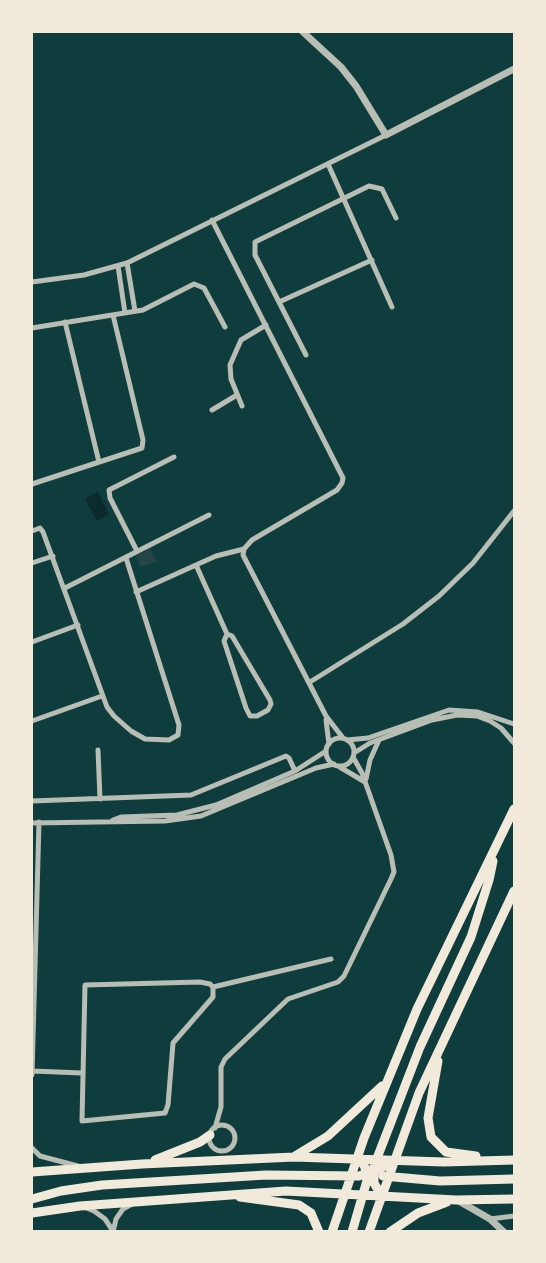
<!DOCTYPE html>
<html>
<head>
<meta charset="utf-8">
<style>
	body { margin:0 }
	#map { position:relative; width:546px; height:1263px; overflow:hidden; background:#0f3d3e; font-family:"Noto Sans",sans-serif }
	canvas { display:block }
	.frame { position:absolute; inset:0; border:33px solid #f1e9da; pointer-events:none }
</style>
</head>
<body>
<div id="map">
<canvas width="546" height="1263"></canvas>
<div class="frame"></div>
</div>
<script>
const c = document.querySelector('canvas').getContext('2d');
c.lineJoin = 'round';
function paint(path, color) {
  c.fillStyle = color;
  c.fill(path, 'evenodd');
}
function shape(rows) {
  const path = new Path2D();
  for (const r of rows) {
    if (r.length === 3) {
      path.moveTo(r[0] + r[2], r[1]);
      path.arc(r[0], r[1], r[2], 0, 2 * Math.PI);
      continue;
    }
    path.moveTo(r[0], r[1]);
    for (let i = 2; i < r.length; i += 2) path.lineTo(r[i], r[i + 1]);
  }
  return path;
}
function trace(path, color, width, dash) {
  c.strokeStyle = color;
  c.lineWidth = width;
  c.lineCap = dash ? 'butt' : 'round';
  c.setLineDash(dash || []);
  c.stroke(path);
}
const green = shape([
	[150,549,157,562,140,567,136,556]
]);
const water = shape([
	[98,492,109,514,97,521,85,499]
]);
const minor = shape([
	[328,164,392,307],
	[212,220,343,478,342,483,337,490,252,540,244,549,243,555,326,716,343,738],
	[127,263,135,311],
	[118,266,125,313],
	[32,282,84,275,127,263,386,135],
	[279,302,372,260],
	[65,322,99,462],
	[32,328,143,310,194,284,204,288,225,327],
	[306,355,255,255,255,242,369,186,382,189,396,218],
	[242,406,231,379,230,365,241,340,266,325],
	[212,410,237,395],
	[32,484,142,448,143,440,113,315],
	[32,531,40,528,43,532,107,707,114,716,131,731,145,739,169,740,178,735,179,725,126,558],
	[137,551,110,498,109,490,174,457],
	[32,563,53,556],
	[196,565,227,634,232,636,270,700,271,704,268,710,257,716,250,716,246,708,224,641,227,634],
	[65,588,209,515],
	[136,592,216,556,244,549],
	[32,642,78,625],
	[310,682,403,624,439,596,473,563,514,511],
	[326,720,329,744],
	[32,721,102,696],
	[340,752,14],
	[347,740,368,738,449,710,478,712,514,724],
	[98,750,100,799],
	[354,753,370,743,432,720,457,715,477,716,490,721,501,728,514,743],
	[338,766,365,782],
	[366,779,370,760,379,740],
	[32,801,191,795,286,756,289,758,295,771],
	[113,820,121,817,177,815,216,805,295,771,326,751],
	[32,823,165,821,201,816,316,768,334,764],
	[213,987,213,997,173,1043,168,1105,165,1113,82,1121,85,985,200,982,210,984,213,987,331,959],
	[32,1071,82,1073],
	[32,1075,39,822],
	[222,1138,13],
	[215,1128,221,1107,221,1067,225,1059,288,999,338,982,344,976,391,879,394,872,391,855,362,773,353,757],
	[32,1148,40,1156,78,1166],
	[84,1207,94,1211,105,1219,113,1231],
	[490,1219,514,1216],
	[113,1232,116,1219,123,1209,132,1204]
]);
const tertiary = shape([
	[303,32,341,67,356,86,386,135,514,69],
	[457,1200,490,1219,504,1232]
]);
const primary = shape([
	[438,1061,428,1118,431,1137,446,1152,476,1156],
	[295,1156,328,1136,382,1086],
	[155,1160,200,1142,210,1135],
	[32,1172,142,1164,294,1157,444,1162,514,1160],
	[383,1176,440,1181,514,1179],
	[381,1195,374,1183,374,1166,420,1047,471,937,489,880,493,861],
	[240,1197,299,1205,311,1213,319,1232],
	[32,1199,61,1191,102,1185,266,1175,359,1176,380,1169,392,1161],
	[32,1213,80,1206,286,1191,456,1200,514,1199],
	[332,1232,364,1138,417,1009,514,809],
	[352,1232,368,1177,364,1165,357,1158],
	[369,1232,419,1093,514,891],
	[390,1232,418,1213,447,1202]
]);
paint(green, '#244646');
paint(water, '#0a2a2b');
trace(minor, '#b8beb3', 5);
trace(tertiary, '#b8beb3', 7);
trace(primary, '#f1e9da', 9);
</script>
</body>
</html>
